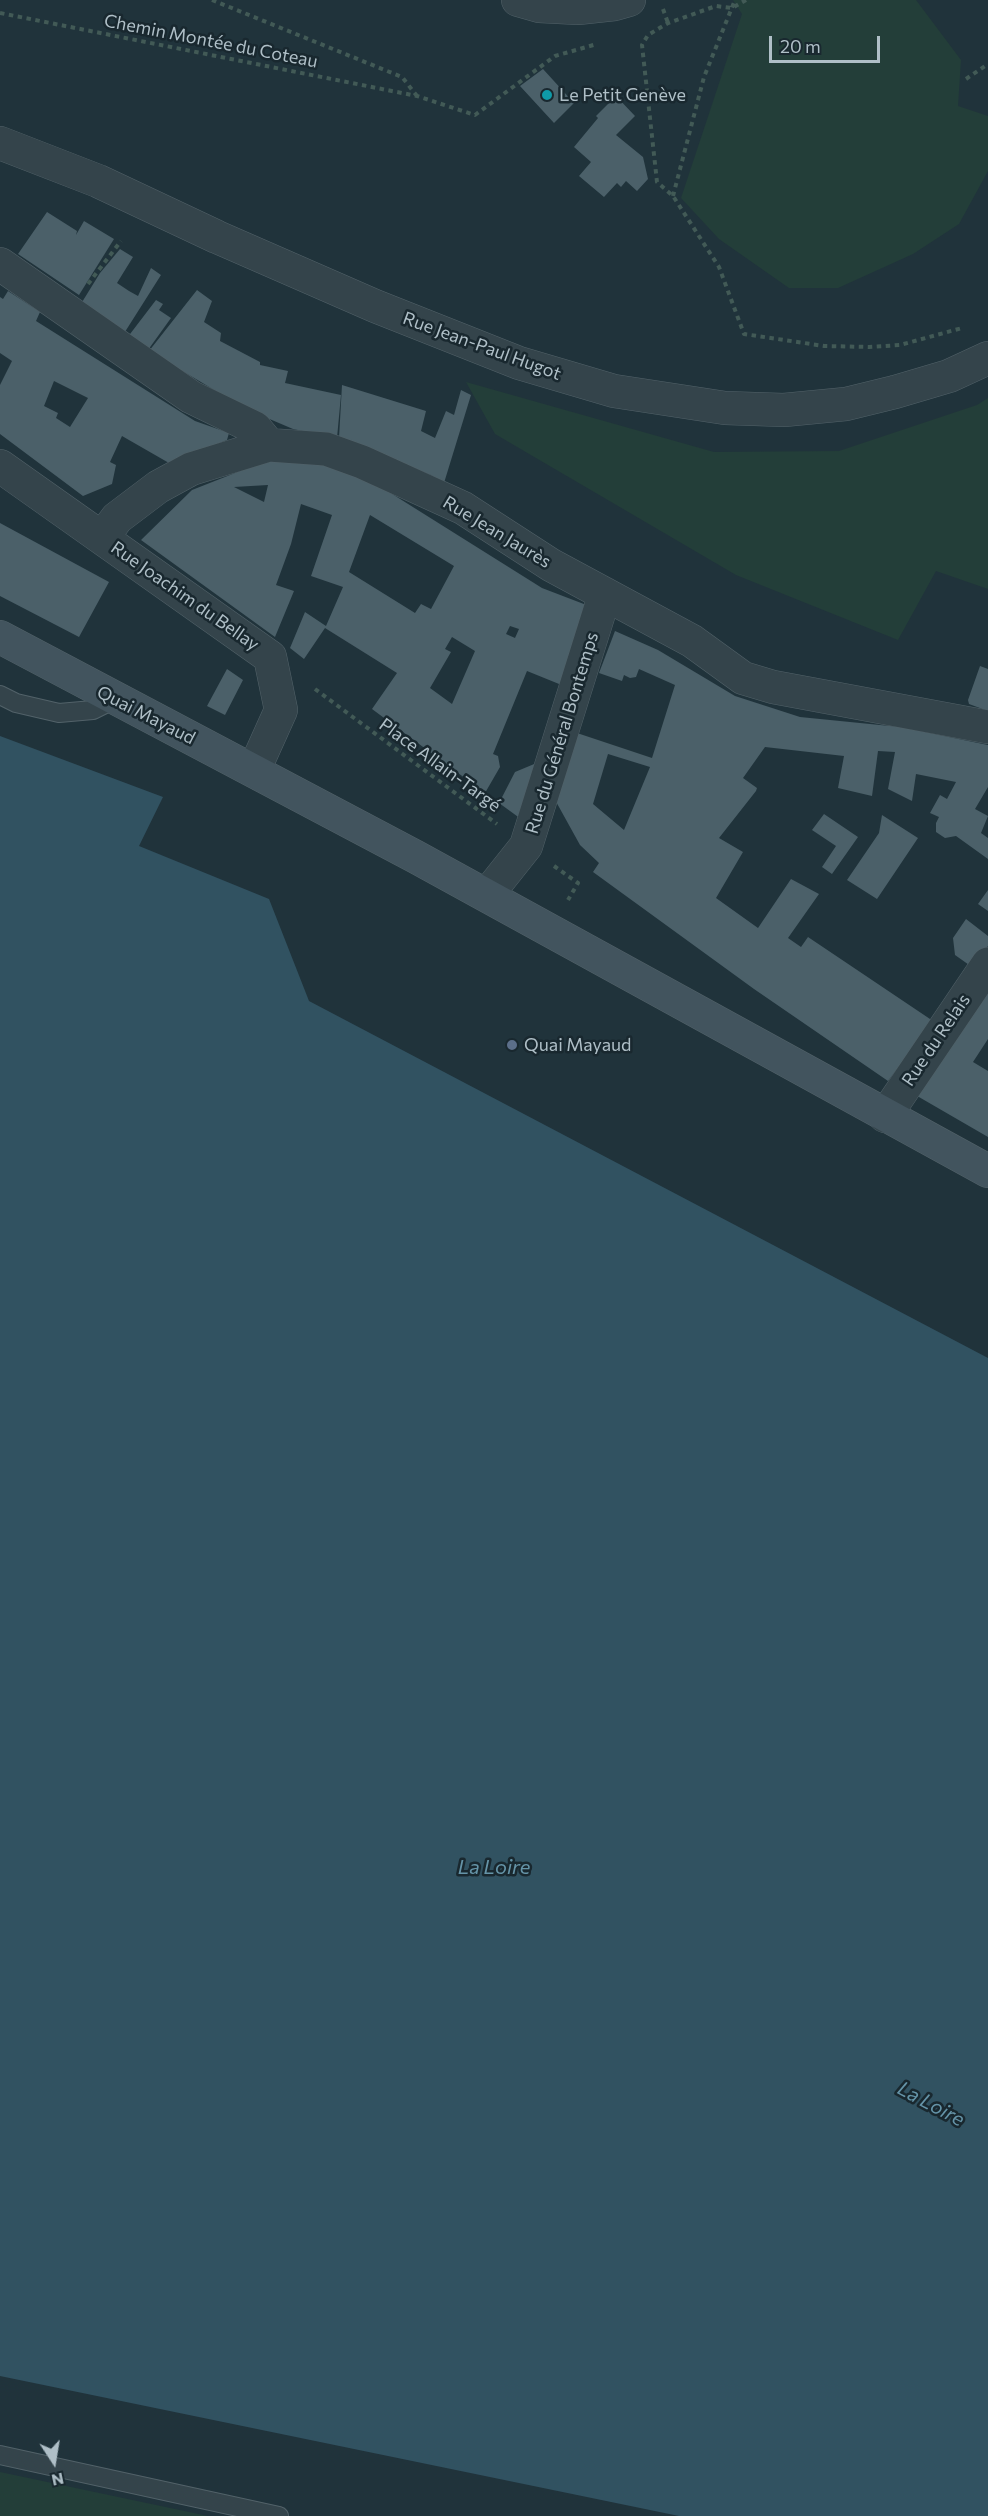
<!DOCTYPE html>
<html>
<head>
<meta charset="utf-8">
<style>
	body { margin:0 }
	#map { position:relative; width:988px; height:2516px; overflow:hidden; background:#20333b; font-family:Commissioner,sans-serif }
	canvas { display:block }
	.north { position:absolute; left:24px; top:2432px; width:60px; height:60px; -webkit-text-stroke:4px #19282f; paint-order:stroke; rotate:168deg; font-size:16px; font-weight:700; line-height:24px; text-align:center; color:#afbfc7 }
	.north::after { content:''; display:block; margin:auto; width:21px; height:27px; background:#afbfc7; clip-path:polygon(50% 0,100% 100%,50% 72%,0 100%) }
	.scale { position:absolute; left:769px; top:36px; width:111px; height:27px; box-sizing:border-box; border:3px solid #afbfc7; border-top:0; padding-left:8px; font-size:18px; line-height:21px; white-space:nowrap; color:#afbfc7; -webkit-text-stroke:4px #19282f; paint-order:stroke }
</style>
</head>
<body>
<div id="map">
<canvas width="988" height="2516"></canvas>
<div class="north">N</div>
<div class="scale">20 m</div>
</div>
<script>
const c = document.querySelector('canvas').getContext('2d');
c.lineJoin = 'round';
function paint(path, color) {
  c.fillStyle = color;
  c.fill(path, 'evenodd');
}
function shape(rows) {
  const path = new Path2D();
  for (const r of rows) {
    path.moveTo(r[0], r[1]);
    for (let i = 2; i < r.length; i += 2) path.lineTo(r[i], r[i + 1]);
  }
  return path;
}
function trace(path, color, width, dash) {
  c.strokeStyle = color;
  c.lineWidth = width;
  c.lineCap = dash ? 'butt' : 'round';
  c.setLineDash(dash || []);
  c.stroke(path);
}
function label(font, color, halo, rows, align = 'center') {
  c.font = font + ' Commissioner,sans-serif';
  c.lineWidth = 5;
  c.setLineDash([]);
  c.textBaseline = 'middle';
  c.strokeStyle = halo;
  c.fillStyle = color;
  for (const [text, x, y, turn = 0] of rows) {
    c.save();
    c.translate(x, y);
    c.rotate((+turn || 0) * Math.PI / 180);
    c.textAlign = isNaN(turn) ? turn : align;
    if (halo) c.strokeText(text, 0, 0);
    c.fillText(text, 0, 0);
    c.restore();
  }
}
const green = shape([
	[733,0,916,0,961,60,958,106,988,116,988,171,959,224,913,254,838,288,789,288,719,239,681,198,742,14],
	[466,382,714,452,839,451,977,405,988,398,988,589,936,571,898,640,736,575,495,434],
	[0,2472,208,2516,0,2516]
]);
const water = shape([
	[0,736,163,797,139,846,269,899,309,1001,988,1358,988,2516,679,2516,0,2376]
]);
const building = shape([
	[543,69,574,103,554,123,520,86],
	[616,96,635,116,616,135,643,157,648,179,637,191,626,181,621,187,617,183,604,197,579,176,591,162,574,147,598,118,596,116],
	[47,212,77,231,76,235,84,221,114,239,79,295,18,254],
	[120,249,133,257,117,283,129,291,138,296,151,268,161,275,123,335,79,307,100,273],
	[197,290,212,301,204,322,221,333,220,341,260,362,260,365,288,371,285,383,341,395,337,438,293,429,246,409,149,351],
	[8,291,40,312,36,321,195,421,229,433,227,440,169,463,122,436,110,462,116,465,112,484,83,496,0,434,0,385,12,361,0,353,0,297,3,299],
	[54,381,88,398,70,427,56,418,58,413,44,406],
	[156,300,163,304,159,310,171,318,148,350,127,338],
	[342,385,426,411,421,431,435,438,446,411,454,415,461,390,471,395,444,483,431,475,339,438],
	[273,458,333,467,381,487,542,588,589,606,564,686,527,671,493,754,498,756,500,767,485,793,372,709,397,673,325,628,304,659,290,648,305,612,326,626,343,587,311,576,332,515,301,504,291,544,276,585,294,591,275,637,141,540,192,490],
	[268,485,264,502,234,487],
	[370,515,454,566,431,609,421,604,415,613,349,572],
	[510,626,519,629,515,638,506,634],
	[452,637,475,651,452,704,430,688,451,652,445,649],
	[0,523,109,582,79,637,0,596],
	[615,631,658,650,735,696,800,717,900,727,988,745,988,787,975,809,988,816,981,833,988,838,988,859,956,836,945,838,936,832,936,823,939,817,930,813,940,795,947,799,956,782,916,774,912,801,888,789,895,752,878,751,872,796,838,788,844,756,765,747,743,778,757,788,756,791,719,838,743,852,716,898,758,928,791,879,819,894,788,938,801,947,808,937,933,1021,888,1081,754,989,593,872,599,863,580,845,554,798,574,732,652,758,675,685,639,669,636,677,630,678,624,675,622,681,599,673],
	[608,754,650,767,624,830,593,804],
	[980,666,988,669,988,711,969,704,968,700],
	[227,669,243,680,225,715,207,706],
	[539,762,521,819,499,803,515,772],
	[824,814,858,837,832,874,822,867,836,846,812,830],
	[882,815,918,838,877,899,847,880,879,833],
	[988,890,988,911,978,904],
	[966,919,988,936,988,946,972,967,955,955,953,938],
	[988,990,988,1039,973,1062,988,1071,988,1137,912,1093]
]);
const path = shape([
	[212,0,402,77,417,96],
	[746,0,732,8,716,6,668,23,648,35,642,45,657,182,673,196,719,267,744,334,824,346,869,347,900,345,962,328],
	[663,9,668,23],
	[0,13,417,96,475,115,555,56,597,44],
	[966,79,988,64],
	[673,196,704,77,735,0],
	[88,284,121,241],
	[315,689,497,824],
	[554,866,578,883,568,900]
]);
const service = shape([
	[0,695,16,703,59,713,93,710,115,699],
	[0,2455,279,2516]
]);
const minor = shape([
	[518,0,539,6,578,8,615,4,629,0],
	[0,264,191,397,255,428,269,445],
	[0,466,270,657,281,710,254,770],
	[102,538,117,518,158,487,191,469,269,445,326,449,362,462,463,508,551,565,692,641,743,678,773,687,988,727],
	[487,895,526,846,605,594],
	[885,1116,988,964]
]);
const tertiary = shape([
	[0,143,98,181,217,237,375,306,519,363,614,391,725,408,784,410,846,404,895,392,949,376,988,358]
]);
const secondary = shape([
	[0,637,416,857,988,1171]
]);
const markers = [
	[547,95,6,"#0f9aa8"],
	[512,1045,6,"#5c6f8a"]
];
const streetNames = [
	["Chemin Montée du Coteau",211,41,11],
	["Rue Jean-Paul Hugot",482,346,20],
	["Rue Jean Jaurès",497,532,31],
	["Rue Joachim du Bellay",185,596,35],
	["Quai Mayaud",146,715,27],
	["Rue du Général Bontemps",562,733,-73],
	["Place Allain-Targé",440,765,36],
	["Rue du Relais",936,1040,-56]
];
const poiNames = [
	["Le Petit Genève",559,95],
	["Quai Mayaud",524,1045]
];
const waterNames = [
	["La Loire",494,1867],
	["La Loire",931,2104,28]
];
paint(green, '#233e39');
paint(water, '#315261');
paint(building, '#4b6069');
trace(service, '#526269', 20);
trace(minor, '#526269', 34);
trace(tertiary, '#526269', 34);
trace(secondary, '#526269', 34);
trace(path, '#425a56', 4, [4.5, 4.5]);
trace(service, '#34444b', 18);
trace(minor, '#34444b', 33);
trace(tertiary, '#34444b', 33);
trace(secondary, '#42545e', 33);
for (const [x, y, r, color] of markers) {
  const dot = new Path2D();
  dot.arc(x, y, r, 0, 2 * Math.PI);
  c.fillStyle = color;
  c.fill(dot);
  trace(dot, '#19282f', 2);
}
label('18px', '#afbfc7', '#19282f', streetNames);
label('18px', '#afbfc7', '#19282f', poiNames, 'left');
label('italic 20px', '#6594a8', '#19282f', waterNames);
</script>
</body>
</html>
